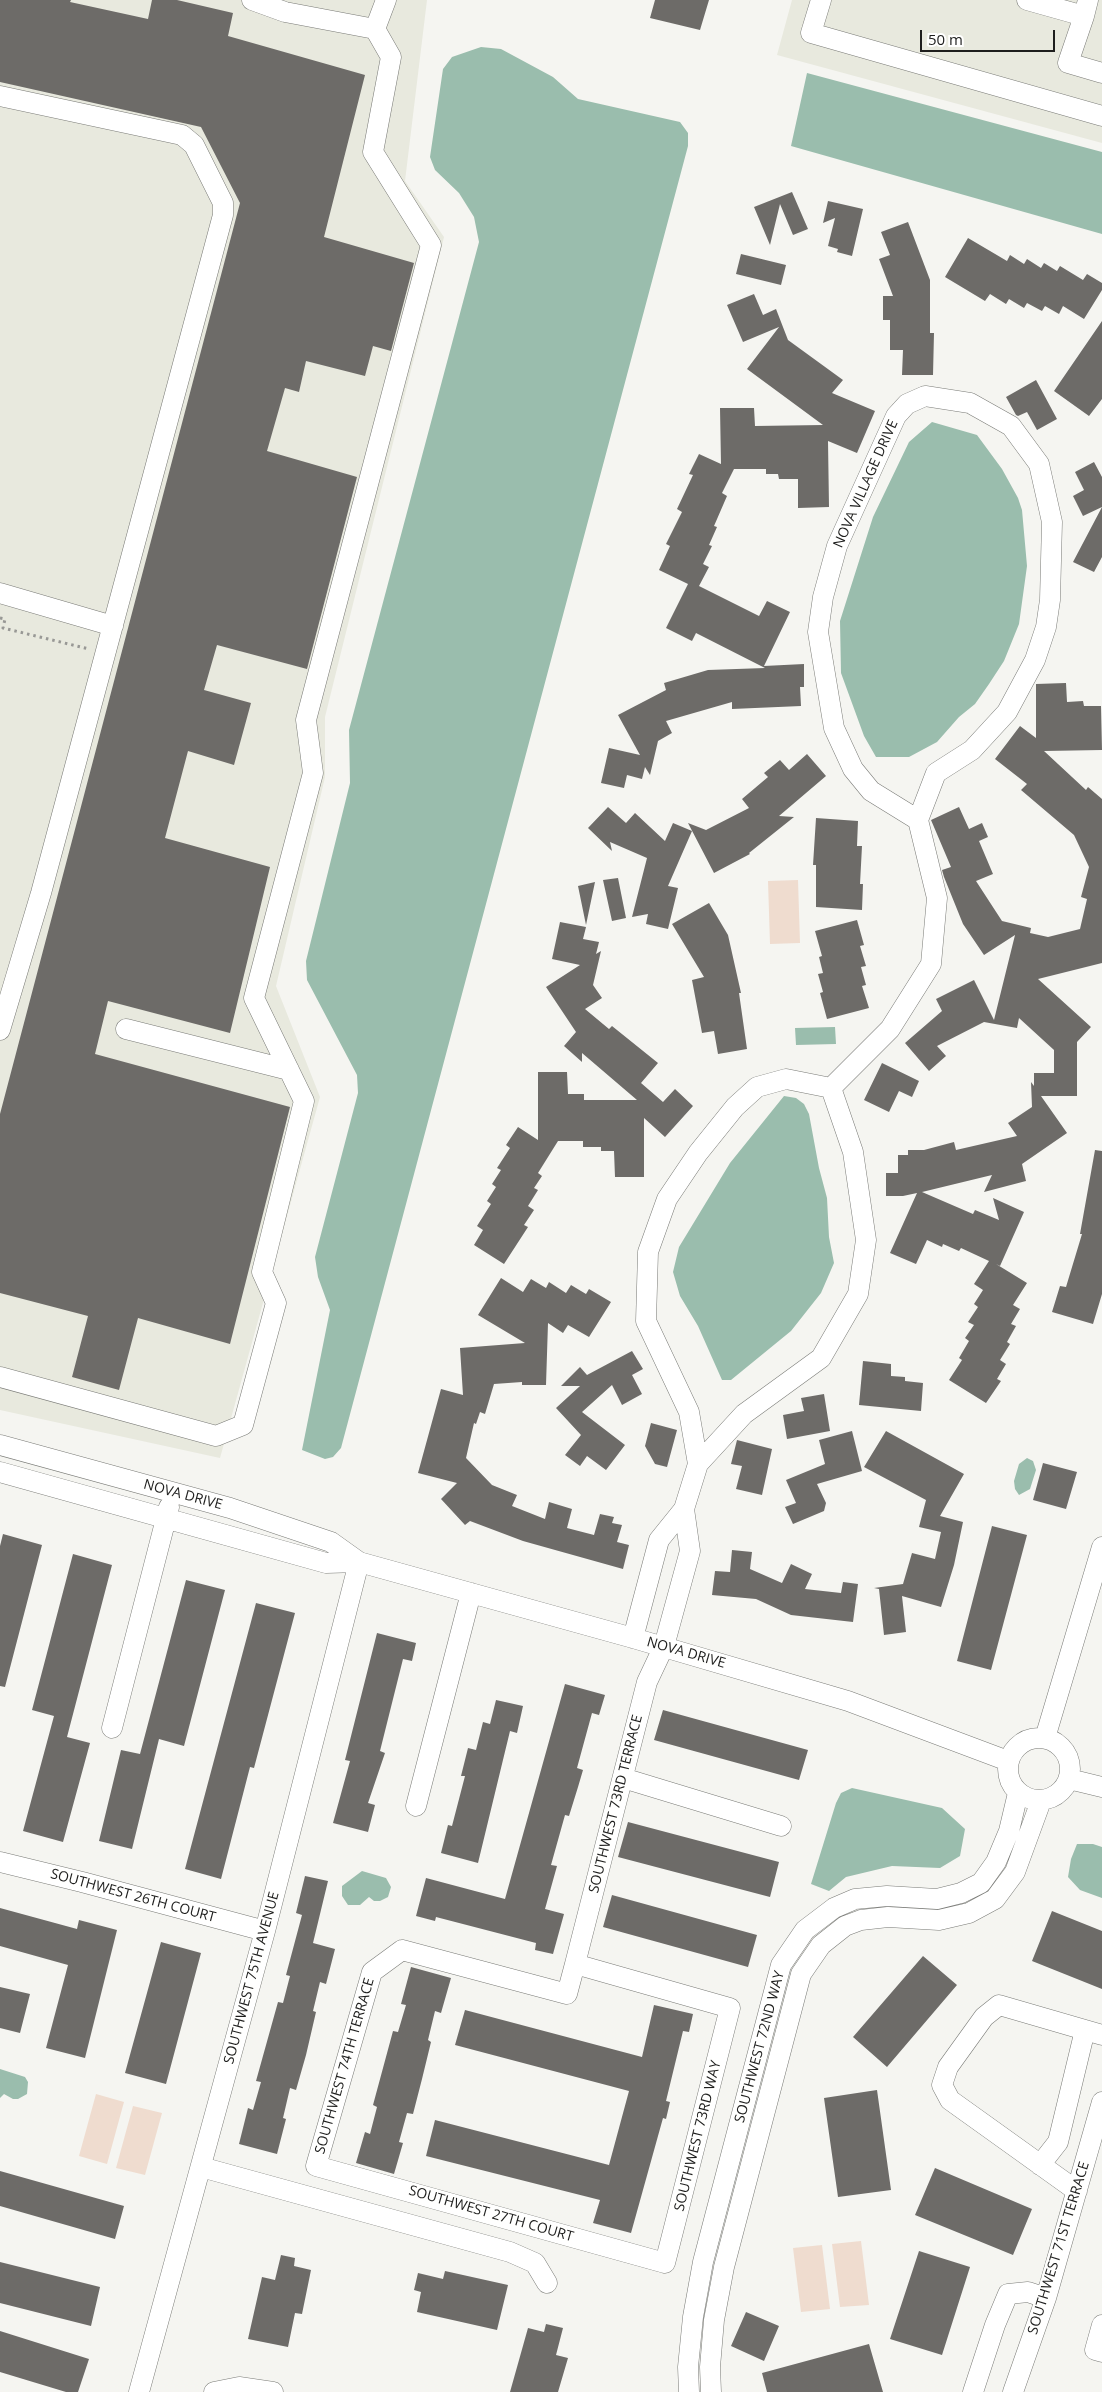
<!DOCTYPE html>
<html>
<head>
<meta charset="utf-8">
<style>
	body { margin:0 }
	#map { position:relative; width:1102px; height:2392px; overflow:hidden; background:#f5f5f1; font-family:"Open Sans",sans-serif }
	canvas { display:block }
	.scale { position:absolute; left:920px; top:30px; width:135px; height:22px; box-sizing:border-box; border:2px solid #1e1e1d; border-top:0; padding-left:6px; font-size:15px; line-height:18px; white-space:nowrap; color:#1e1e1d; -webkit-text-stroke:4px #fffffe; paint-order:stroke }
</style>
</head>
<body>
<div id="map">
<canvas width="1102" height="2392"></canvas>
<div class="scale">50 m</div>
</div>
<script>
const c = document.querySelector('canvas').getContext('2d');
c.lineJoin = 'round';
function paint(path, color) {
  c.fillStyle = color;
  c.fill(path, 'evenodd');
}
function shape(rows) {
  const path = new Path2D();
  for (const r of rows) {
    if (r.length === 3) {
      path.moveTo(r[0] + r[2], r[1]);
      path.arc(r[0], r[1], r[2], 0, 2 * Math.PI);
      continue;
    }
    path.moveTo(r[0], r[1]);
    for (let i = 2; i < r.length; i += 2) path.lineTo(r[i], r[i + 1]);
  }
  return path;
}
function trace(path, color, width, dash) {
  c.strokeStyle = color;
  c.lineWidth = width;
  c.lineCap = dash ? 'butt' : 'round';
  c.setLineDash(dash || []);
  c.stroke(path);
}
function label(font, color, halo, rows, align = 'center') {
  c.font = font + ' "Open Sans",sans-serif';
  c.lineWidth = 4.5;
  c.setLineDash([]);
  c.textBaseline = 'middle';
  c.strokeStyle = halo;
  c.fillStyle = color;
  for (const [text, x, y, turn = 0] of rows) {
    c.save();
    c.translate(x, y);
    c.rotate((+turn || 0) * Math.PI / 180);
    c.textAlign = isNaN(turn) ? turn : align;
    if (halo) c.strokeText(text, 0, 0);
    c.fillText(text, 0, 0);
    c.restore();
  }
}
const built = shape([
	[0,0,427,0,405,181,444,237,325,717,325,777,276,986,320,1097,220,1458,0,1410],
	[792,0,1102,0,1102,143,777,55]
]);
const green = shape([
	[798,880,800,943,770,944,768,881],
	[96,2094,124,2102,107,2164,79,2156],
	[133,2106,162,2113,145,2175,116,2168],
	[861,2241,869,2305,840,2307,832,2244],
	[822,2245,830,2309,801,2312,793,2248]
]);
const water = shape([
	[481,47,501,49,553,77,578,99,680,122,688,133,688,146,341,1448,333,1457,325,1459,302,1450,330,1310,318,1277,315,1257,358,1093,357,1075,307,980,306,961,350,783,349,730,479,242,474,217,459,193,435,170,430,157,443,69,452,57],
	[807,73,1102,152,1102,234,791,146],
	[932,422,977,435,1002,469,1018,498,1022,510,1027,566,1019,624,1004,661,989,684,975,704,959,717,937,742,909,757,876,757,864,736,841,673,840,621,873,517,909,442],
	[835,1027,836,1044,796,1045,795,1028],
	[784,1096,796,1098,804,1104,809,1114,819,1168,827,1198,829,1237,834,1263,821,1293,791,1331,731,1380,722,1380,698,1326,680,1296,673,1272,679,1247,730,1163],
	[1027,1458,1033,1461,1036,1470,1030,1489,1019,1495,1015,1489,1014,1481,1019,1464],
	[852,1788,942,1808,965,1829,960,1856,940,1868,892,1866,846,1877,829,1891,811,1884,836,1803,841,1793],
	[1077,1844,1093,1844,1102,1847,1102,1898,1080,1890,1068,1877,1071,1859],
	[362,1871,386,1878,391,1887,388,1897,380,1901,374,1901,369,1897,360,1905,348,1905,342,1896,342,1886],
	[0,2069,25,2077,28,2082,27,2094,18,2099,13,2099,4,2094,0,2098]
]);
const building = shape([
	[0,0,71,0,70,2,148,19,152,0,177,0,233,13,228,36,365,75,324,237,414,263,391,351,373,346,365,376,306,361,299,392,285,388,267,451,357,477,307,669,217,645,204,690,251,703,234,765,188,751,165,838,270,867,230,1033,108,1001,95,1054,290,1107,230,1344,138,1318,119,1390,72,1377,88,1316,0,1293,0,1114,240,203,201,127,0,82],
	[655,0,709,0,700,30,650,18],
	[792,192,808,229,793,235,780,204,770,245,754,207],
	[828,201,863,209,852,256,837,252,838,249,828,246,835,218,823,223],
	[908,222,930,280,930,333,934,333,933,375,902,375,903,350,890,350,890,320,883,320,883,296,893,296,879,259,890,255,881,232],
	[968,238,1007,261,1010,255,1024,264,1027,259,1041,268,1044,263,1057,271,1060,266,1083,280,1087,274,1102,283,1102,290,1084,319,1063,306,1059,314,1045,306,1042,311,1027,303,1024,308,1009,299,1006,304,990,294,985,301,945,277],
	[741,254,786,265,781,285,736,274],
	[754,294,763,315,776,309,788,340,843,380,832,393,875,411,857,453,828,441,829,507,798,508,798,479,779,479,778,474,766,474,766,469,734,469,722,493,727,496,714,526,717,527,709,545,712,546,703,564,709,567,699,586,759,616,767,601,790,612,764,666,804,664,804,687,800,687,801,706,732,709,732,702,666,721,672,733,658,741,650,775,645,767,642,779,627,775,624,788,601,783,609,748,640,755,618,715,666,690,664,683,708,670,765,668,696,633,692,641,666,628,688,584,659,570,670,546,666,544,682,512,677,509,693,475,689,474,699,454,721,464,720,408,754,408,755,426,823,425,747,369,779,327,743,342,727,305],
	[1102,321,1102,399,1089,416,1054,391],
	[1036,380,1057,419,1037,430,1027,412,1018,416,1016,415,1006,397],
	[1094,462,1102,477,1102,557,1094,572,1073,562,1102,507,1083,516,1073,496,1084,490,1075,472],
	[1066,683,1067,702,1083,701,1084,706,1101,706,1102,750,1044,751,1086,790,1088,787,1102,799,1102,963,1038,979,1091,1027,1077,1042,1077,1096,1041,1096,1067,1133,1022,1164,1026,1181,984,1192,992,1175,922,1192,973,1214,975,1210,999,1220,993,1198,1024,1212,1000,1266,996,1264,1027,1283,1013,1305,1020,1309,1011,1324,1016,1326,1007,1342,1010,1344,1000,1360,1006,1364,997,1379,1001,1381,986,1403,949,1380,962,1360,959,1358,969,1341,965,1338,974,1325,968,1322,978,1307,974,1304,983,1290,974,1284,989,1261,961,1248,959,1251,943,1244,942,1247,927,1240,916,1264,890,1253,917,1193,903,1196,886,1196,886,1173,898,1173,898,1155,908,1155,908,1150,924,1150,954,1142,956,1150,1017,1136,1008,1123,1032,1107,1031,1082,1034,1086,1034,1073,1054,1073,1054,1050,1019,1018,1017,1028,984,1022,937,1046,946,1056,929,1071,905,1043,942,1011,936,999,974,980,994,1020,1015,935,984,955,963,924,944,877,942,870,951,867,931,820,959,807,969,829,982,823,988,837,979,841,993,874,976,881,1002,921,1031,928,1030,933,1048,937,1080,929,1087,899,1081,897,1089,867,1074,835,1021,790,1027,784,995,759,1020,726,1036,738,1036,684],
	[807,754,826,776,779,816,794,817,749,853,750,854,714,873,688,823,706,830,749,808,742,799,768,777,764,773,780,760,789,770],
	[608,807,626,823,635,813,665,841,673,823,692,831,668,886,678,888,668,929,646,924,648,914,632,917,647,858,610,842,612,851,588,828],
	[816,818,858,821,857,846,862,846,860,884,863,884,862,910,816,907,816,865,813,865],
	[618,878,626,918,612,921,603,880],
	[595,882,586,925,578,886],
	[709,903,728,935,741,993,739,993,747,1049,718,1054,714,1031,702,1033,692,980,704,977,672,924],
	[857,920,864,945,860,946,866,966,861,967,866,985,862,986,869,1008,827,1019,820,993,823,992,818,974,823,973,819,957,822,956,815,931],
	[560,922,586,927,583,939,599,942,596,954,601,951,593,985,602,998,585,1009,609,1029,612,1026,658,1063,641,1083,663,1102,675,1089,693,1106,665,1137,644,1118,644,1177,615,1177,614,1151,601,1151,601,1147,583,1147,583,1141,558,1141,538,1173,542,1176,534,1188,538,1190,528,1206,534,1210,524,1225,528,1227,504,1264,474,1245,483,1230,477,1226,491,1204,487,1201,496,1187,492,1184,501,1170,497,1168,510,1148,506,1145,518,1127,538,1140,538,1072,567,1072,568,1094,584,1094,584,1100,637,1100,582,1053,582,1062,564,1046,576,1032,546,987,580,965,552,959],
	[882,1063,919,1081,912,1097,899,1091,889,1112,864,1100],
	[1095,1150,1102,1151,1102,1294,1093,1324,1052,1312,1060,1286,1066,1287,1082,1234,1080,1234],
	[501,1278,523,1292,531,1279,546,1288,549,1282,566,1293,571,1285,586,1294,589,1289,611,1302,589,1337,568,1325,563,1333,548,1323,546,1385,522,1385,522,1382,494,1384,485,1414,480,1412,476,1424,474,1423,466,1458,492,1485,517,1495,512,1506,545,1519,549,1502,572,1509,567,1528,594,1535,600,1514,614,1517,612,1523,622,1525,617,1542,629,1545,623,1569,523,1541,470,1521,465,1525,441,1499,457,1483,418,1473,441,1389,463,1395,460,1348,525,1343,478,1315],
	[632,1351,643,1369,632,1375,642,1394,622,1405,612,1385,582,1412,625,1445,606,1470,587,1456,580,1466,565,1455,581,1435,556,1408,580,1386,561,1386,580,1367,587,1375],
	[863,1361,891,1364,891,1376,905,1377,905,1381,923,1383,921,1411,859,1405],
	[824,1394,830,1431,787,1439,783,1415,804,1411,801,1398],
	[651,1423,677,1430,667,1467,655,1464,645,1446],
	[852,1431,862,1471,817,1484,826,1503,824,1511,793,1524,785,1507,796,1503,786,1480,825,1464,819,1440],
	[886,1431,964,1474,940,1516,963,1522,954,1565,941,1607,902,1596,906,1632,884,1635,879,1589,874,1588,903,1584,912,1553,935,1559,941,1532,919,1527,926,1500,864,1467],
	[737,1440,772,1449,762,1495,736,1489,742,1466,731,1464],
	[1043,1463,1077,1472,1066,1509,1033,1500],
	[992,1526,1027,1535,991,1670,957,1661],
	[3,1534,42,1545,5,1687,0,1686,0,1546],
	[732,1550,752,1552,750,1569,782,1583,791,1564,812,1574,805,1589,841,1593,843,1582,858,1584,853,1622,791,1615,756,1599,712,1595,715,1571,730,1572],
	[73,1554,112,1565,67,1737,90,1743,63,1842,23,1831,54,1716,32,1710],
	[186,1580,225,1590,184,1746,159,1739,132,1849,99,1841,121,1750,140,1754],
	[256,1603,295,1613,254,1768,250,1767,221,1879,185,1869],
	[377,1633,416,1643,412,1661,403,1659,380,1751,385,1753,368,1803,375,1805,368,1832,333,1823,350,1761,345,1760],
	[565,1684,605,1695,599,1715,592,1713,577,1768,583,1770,578,1787,569,1816,565,1815,551,1865,557,1866,545,1909,564,1914,553,1954,535,1950,536,1943,436,1917,435,1921,416,1916,426,1878,505,1899],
	[496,1700,523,1706,517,1733,510,1731,478,1863,441,1853,448,1825,452,1826,465,1776,461,1776,468,1748,476,1750,483,1722,490,1724],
	[663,1710,808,1750,799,1780,654,1740],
	[628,1822,779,1862,770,1897,618,1857],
	[305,1876,328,1881,313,1943,335,1949,326,1984,320,1982,313,2011,316,2012,306,2055,296,2090,290,2088,283,2118,286,2119,277,2154,239,2144,248,2108,253,2110,261,2082,256,2081,278,2002,283,2003,290,1976,286,1975,302,1915,296,1913],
	[612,1895,757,1935,748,1967,603,1927],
	[0,1908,77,1929,79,1920,117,1930,85,2058,46,2048,68,1965,0,1946],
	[1052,1911,1102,1931,1102,1989,1032,1961],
	[161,1942,201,1953,166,2084,125,2073],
	[923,1956,957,1985,887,2067,853,2037],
	[411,1967,451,1978,441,2013,435,2011,428,2040,431,2042,422,2079,413,2114,407,2113,399,2142,403,2143,394,2174,356,2163,365,2132,370,2134,377,2107,373,2105,393,2031,398,2032,406,2005,401,2004],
	[0,1987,30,1994,20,2033,0,2028],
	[654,2005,693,2014,689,2032,683,2031,666,2101,670,2102,666,2119,663,2118,631,2233,593,2223,600,2200,426,2156,435,2120,609,2165,629,2091,455,2045,465,2010,642,2057],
	[877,2090,891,2190,838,2197,824,2098],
	[935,2168,1032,2209,1013,2255,915,2215],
	[0,2171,124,2206,115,2239,0,2206],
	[919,2251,970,2267,942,2355,890,2339],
	[281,2255,295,2258,294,2266,311,2270,302,2314,295,2313,288,2347,248,2339,262,2277,275,2280],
	[0,2262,100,2287,91,2326,0,2303],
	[445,2271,508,2285,497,2330,417,2312,421,2292,414,2290,418,2273,443,2279],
	[746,2312,779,2326,764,2361,731,2346],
	[546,2324,563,2328,556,2355,568,2358,558,2392,510,2392,528,2328,544,2332],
	[0,2331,89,2359,78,2392,66,2392,0,2372],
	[869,2344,883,2392,767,2392,762,2373]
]);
const path = shape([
	[0,618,5,619,3,628,89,649]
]);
const minor = shape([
	[252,0,285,12,375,29,386,0],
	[821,0,811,33,1102,116],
	[1027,0,1084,16,1088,0],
	[1084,16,1068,63,1102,73],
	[0,96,182,135,194,145,223,203,223,215,41,893,0,1030],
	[925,396,970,403,1011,426,1039,464,1052,522,1050,600,1046,627,1035,660,1007,712,972,750,936,773,918,820,871,791,853,769,834,728,818,632,823,597,837,546,896,416,907,404,925,396],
	[0,593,113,626],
	[126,1029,289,1070],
	[831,1088,890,1029,931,964,937,898,918,820],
	[0,1377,216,1436,243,1425,276,1303,262,1272,304,1101,254,998,313,773,306,720,431,245,373,152,391,57,375,29],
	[0,1445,230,1508,331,1542,359,1562],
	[0,1472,326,1563,359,1562,633,1638,848,1701,1008,1761],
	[633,1638,659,1540,684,1509,698,1464,689,1412,646,1321,648,1252,667,1199,698,1153,735,1107,757,1087,786,1079,831,1088,853,1152,866,1240,858,1294,821,1358,744,1414,698,1464],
	[112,1728,169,1507],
	[1039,1769,31],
	[1045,1738,1102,1547],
	[623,1778,781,1826],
	[1069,1779,1102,1787],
	[416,1806,471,1593],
	[0,1862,82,1882,265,1931],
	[402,1950,567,1994,575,1964,730,2008,665,2263,316,2166,372,1972,402,1950],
	[575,1964,647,1682,664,1646,690,1551,684,1509],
	[1040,2165,1058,2142,1085,2030],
	[201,2167,510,2252,535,2263,547,2283],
	[1077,2191,950,2100,942,2085,948,2067,984,2017,999,2005,1102,2035],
	[1102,2325,1095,2350,1102,2352],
	[139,2392,265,1931,359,1562],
	[214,2392,239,2387,273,2392],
	[689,2392,688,2367,693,2317,703,2262,781,1965,805,1930,834,1908,855,1899,887,1896,937,1899,961,1893,981,1883,996,1862,1009,1831,1018,1793],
	[711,2392,710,2367,714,2320,724,2267,801,1974,821,1945,845,1926,861,1920,888,1917,939,1920,969,1913,995,1899,1015,1872,1041,1801],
	[973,2392,995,2325,1008,2294,1028,2292,1046,2298],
	[1013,2392,1046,2298,1102,2102]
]);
const streetNames = [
	["NOVA VILLAGE DRIVE",866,484,-66],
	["NOVA DRIVE",183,1495,15],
	["NOVA DRIVE",686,1653,16],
	["SOUTHWEST 73RD TERRACE",616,1804,-76],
	["SOUTHWEST 26TH COURT",133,1896,15],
	["SOUTHWEST 75TH AVENUE",252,1978,-75],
	["SOUTHWEST 72ND WAY",760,2047,-75],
	["SOUTHWEST 74TH TERRACE",345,2066,-74],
	["SOUTHWEST 73RD WAY",698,2136,-76],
	["SOUTHWEST 27TH COURT",491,2214,16],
	["SOUTHWEST 71ST TERRACE",1059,2248,-73]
];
paint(built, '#e8e9de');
paint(green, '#efdccf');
paint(water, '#9abdad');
paint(building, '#6d6b68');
trace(minor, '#7a7b77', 21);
trace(path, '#989895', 3, [2.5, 4]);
trace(minor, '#fff', 20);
label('14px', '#1e1e1d', '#fffffe', streetNames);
</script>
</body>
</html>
